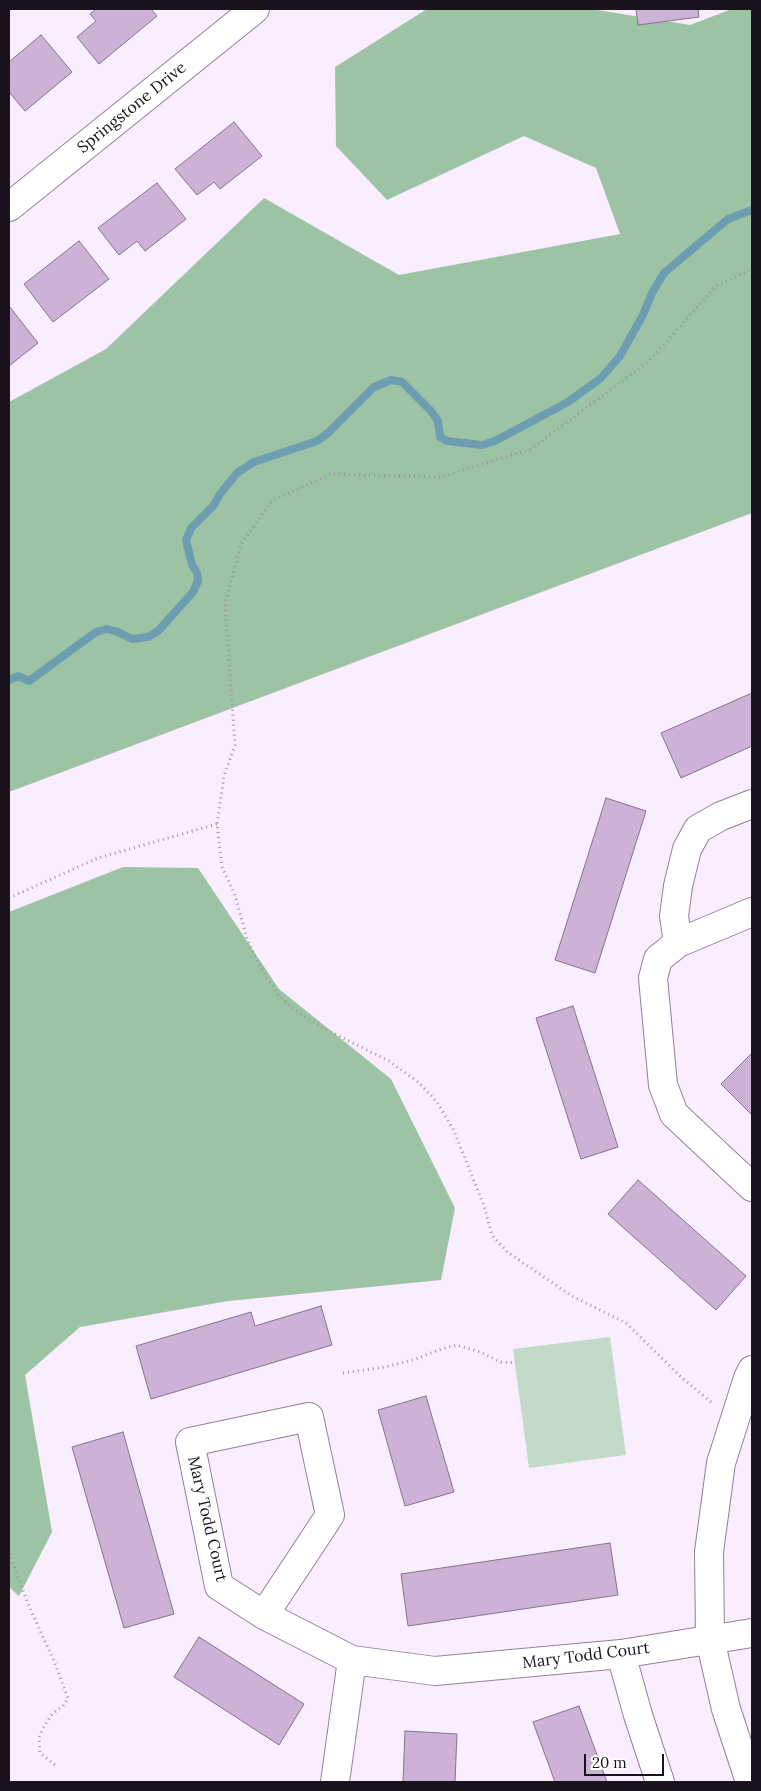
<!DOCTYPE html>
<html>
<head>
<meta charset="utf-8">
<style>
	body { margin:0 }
	#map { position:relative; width:761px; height:1791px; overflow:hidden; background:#f9edff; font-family:Lora,serif }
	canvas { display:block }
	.frame { position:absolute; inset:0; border:10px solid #1a131d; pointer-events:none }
	.scale { position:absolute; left:584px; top:1754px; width:80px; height:22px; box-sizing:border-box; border:2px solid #1a131d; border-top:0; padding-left:6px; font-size:15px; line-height:18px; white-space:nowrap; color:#1a131d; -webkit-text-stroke:4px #fff; paint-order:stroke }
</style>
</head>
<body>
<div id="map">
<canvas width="761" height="1791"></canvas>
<div class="frame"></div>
<div class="scale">20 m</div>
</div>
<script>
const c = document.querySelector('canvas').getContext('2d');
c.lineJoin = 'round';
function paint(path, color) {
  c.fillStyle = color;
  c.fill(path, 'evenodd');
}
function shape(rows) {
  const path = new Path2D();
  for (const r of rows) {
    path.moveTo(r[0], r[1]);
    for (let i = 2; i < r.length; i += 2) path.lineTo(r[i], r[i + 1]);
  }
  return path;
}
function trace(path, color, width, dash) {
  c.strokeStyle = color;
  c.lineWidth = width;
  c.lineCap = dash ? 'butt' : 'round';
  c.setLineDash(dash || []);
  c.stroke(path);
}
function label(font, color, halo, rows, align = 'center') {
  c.font = font + ' Lora,serif';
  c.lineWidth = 4.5;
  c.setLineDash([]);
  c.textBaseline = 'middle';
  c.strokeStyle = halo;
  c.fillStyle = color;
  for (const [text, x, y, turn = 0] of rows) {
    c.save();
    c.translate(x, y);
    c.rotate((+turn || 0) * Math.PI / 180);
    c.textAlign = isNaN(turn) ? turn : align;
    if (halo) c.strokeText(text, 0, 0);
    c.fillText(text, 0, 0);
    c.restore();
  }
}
const green = shape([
	[610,1337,626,1455,529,1468,513,1349]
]);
const forest = shape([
	[427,9,591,9,690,25,732,9,752,9,752,513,9,792,9,402,106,349,264,198,399,275,620,234,596,168,524,136,387,200,336,146,335,67],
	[123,867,198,868,279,989,391,1079,455,1208,441,1280,228,1301,80,1327,25,1375,52,1532,19,1596,9,1587,9,912]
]);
const stream = shape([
	[9,680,18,676,29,681,96,632,107,629,118,632,132,639,148,637,158,631,193,592,198,581,197,573,192,565,186,540,191,528,214,505,220,494,238,472,254,462,317,441,328,433,374,387,391,380,402,382,430,410,438,421,440,437,447,441,482,445,495,441,568,402,601,378,620,356,643,315,652,293,664,273,728,219,752,210]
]);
const building = shape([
	[96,9,151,9,157,16,99,64,77,37,96,21,90,14,96,9],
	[636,9,698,9,699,17,638,25,636,9],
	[41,35,72,72,25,111,9,92,9,62,41,35],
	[234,122,262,156,220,189,214,182,197,195,175,169,234,122],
	[157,183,186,219,145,251,137,241,119,255,98,228,157,183],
	[79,241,109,279,53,322,24,284,79,241],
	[9,306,38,343,9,366,9,306],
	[752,693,752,746,681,778,661,733,752,693],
	[606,798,646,811,595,973,555,960,606,798],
	[573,1006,618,1147,581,1159,536,1018,573,1006],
	[752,1053,752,1115,721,1084,752,1053],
	[638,1180,746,1276,716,1310,608,1214,638,1180],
	[321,1306,332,1345,151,1399,136,1346,251,1312,255,1326,321,1306],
	[426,1396,454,1492,405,1506,378,1410,426,1396],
	[123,1432,174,1614,124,1628,72,1447,123,1432],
	[610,1543,618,1595,408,1626,401,1574,610,1543],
	[199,1637,304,1704,279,1745,174,1677,199,1637],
	[579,1706,607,1782,555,1782,533,1722,579,1706],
	[405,1731,457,1734,455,1782,403,1782,405,1731]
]);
const path = shape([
	[9,898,98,858,217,824],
	[343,1373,385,1367,416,1359,441,1349,457,1345,480,1352,501,1362,514,1363],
	[711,1402,681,1377,626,1323,572,1296,507,1252,492,1235,484,1206,454,1131,437,1102,418,1082,389,1061,325,1029,295,1010,278,995,258,963,247,939,235,895,222,867,217,824,224,776,235,745,225,603,241,544,272,501,331,474,441,477,531,449,649,361,716,286,752,269],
	[9,1553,29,1606,54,1661,68,1698,63,1706,52,1714,43,1728,39,1738,40,1753,55,1765]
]);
const street = shape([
	[9,207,255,9],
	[752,912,678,943,658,959,653,978,663,1085,674,1114,752,1187],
	[678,943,674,916,678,886,687,849,698,829,721,816,752,804],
	[264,1615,330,1515,309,1417,190,1442,219,1586,264,1615,352,1660,435,1671,621,1654,752,1633],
	[621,1654,638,1715,660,1782],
	[335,1782,352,1660],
	[750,1782,726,1709,710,1639,709,1552,721,1463,748,1378,752,1370]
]);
const streetNames = [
	["Springstone Drive",132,108,-39],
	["Mary Todd Court",207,1519,77],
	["Mary Todd Court",586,1656,-7]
];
paint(green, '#c3dac8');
paint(forest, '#9cc3a4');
trace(stream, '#6d9db1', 8);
paint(building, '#ccb2d7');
trace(building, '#84728c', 1);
trace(street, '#93809b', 30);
trace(path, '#9d93a1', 3, [1, 4]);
trace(street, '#fff', 28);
label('16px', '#1a131d', '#fff', streetNames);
</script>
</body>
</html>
